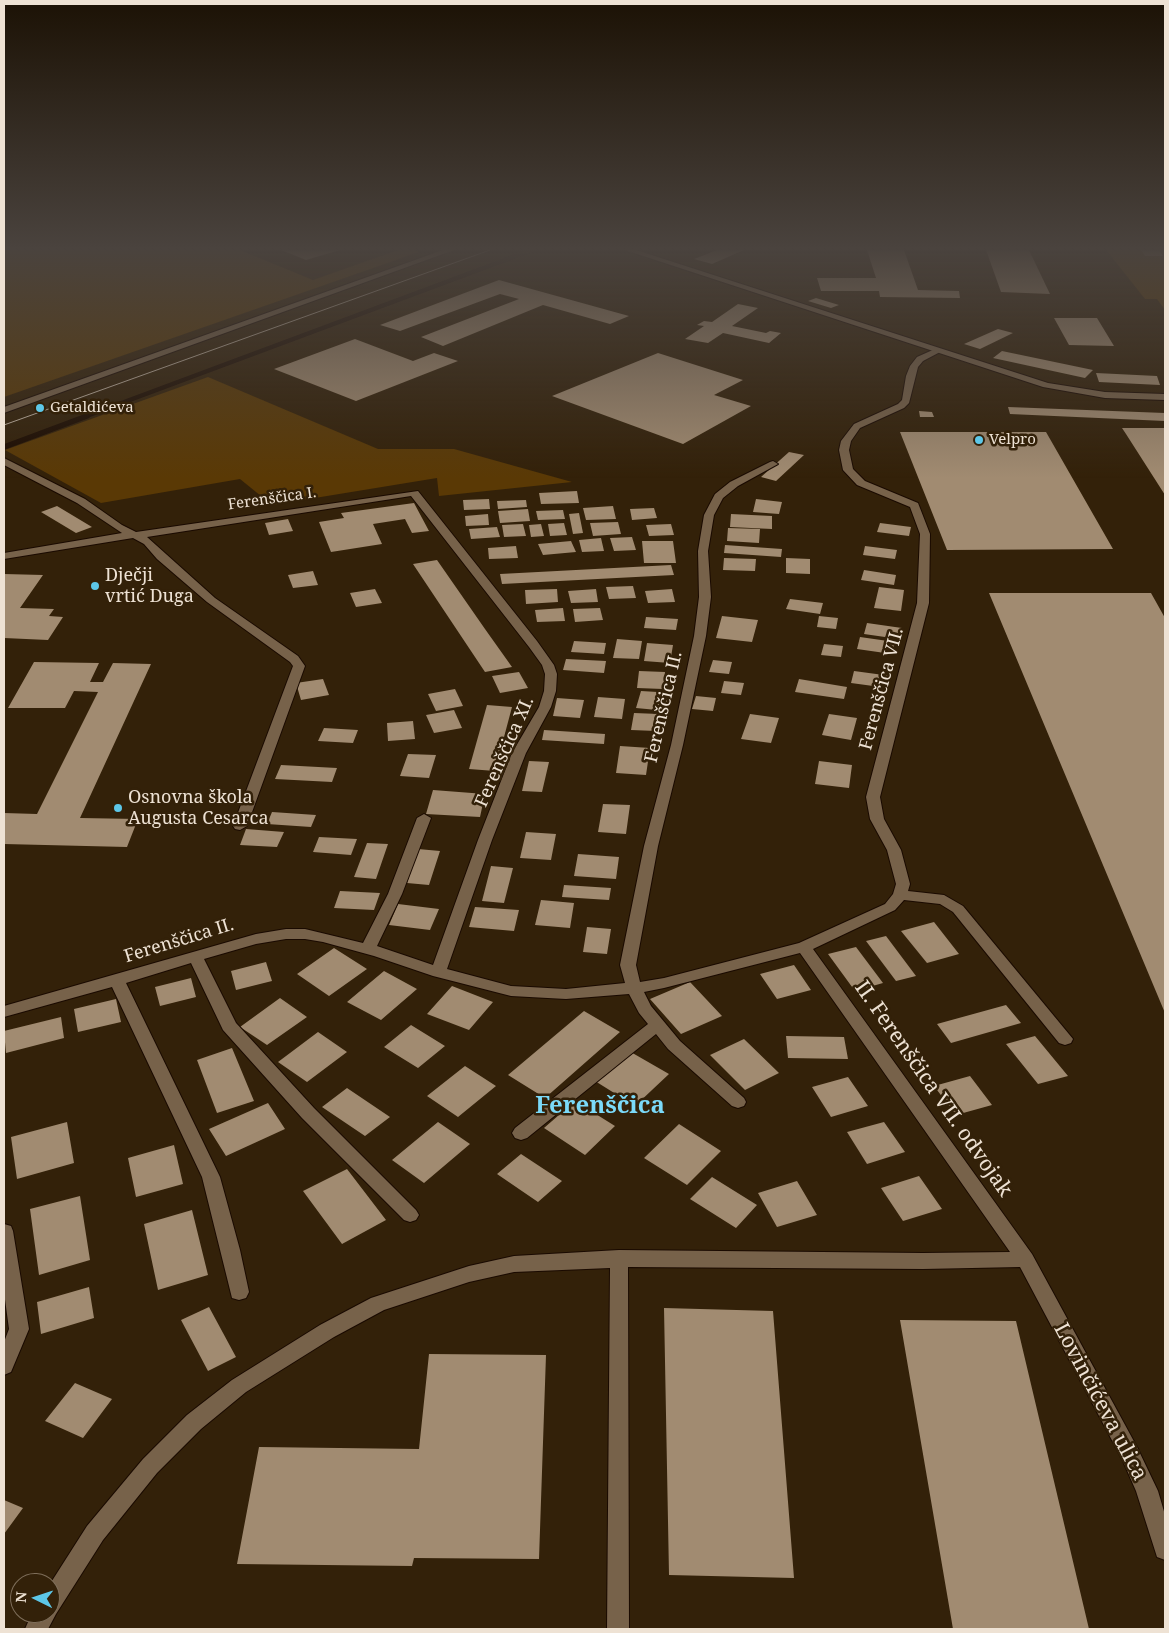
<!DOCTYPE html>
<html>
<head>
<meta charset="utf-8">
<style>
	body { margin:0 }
	#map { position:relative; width:1169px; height:1633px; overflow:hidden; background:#332109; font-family:"Noto Serif",serif }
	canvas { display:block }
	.frame { position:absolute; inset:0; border:5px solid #eee2d4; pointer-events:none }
	.north { position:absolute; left:10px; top:1573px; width:50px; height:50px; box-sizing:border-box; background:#332109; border:1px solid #7e6e5a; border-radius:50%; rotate:274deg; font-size:14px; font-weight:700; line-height:20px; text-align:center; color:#eee2d4 }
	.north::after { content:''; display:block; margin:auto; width:18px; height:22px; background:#5dc7e8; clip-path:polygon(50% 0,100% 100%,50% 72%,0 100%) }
</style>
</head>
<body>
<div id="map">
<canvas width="1169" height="1633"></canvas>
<div class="frame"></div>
<div class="north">N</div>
</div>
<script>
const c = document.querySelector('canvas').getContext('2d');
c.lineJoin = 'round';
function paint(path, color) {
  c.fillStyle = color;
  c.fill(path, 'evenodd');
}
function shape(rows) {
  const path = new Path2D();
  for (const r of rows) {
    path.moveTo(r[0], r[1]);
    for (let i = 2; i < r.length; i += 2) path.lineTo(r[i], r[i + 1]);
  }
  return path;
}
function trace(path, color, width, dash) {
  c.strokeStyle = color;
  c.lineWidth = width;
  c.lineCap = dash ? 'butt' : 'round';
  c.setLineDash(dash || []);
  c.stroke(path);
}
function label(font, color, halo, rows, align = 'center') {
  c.font = font + ' "Noto Serif",serif';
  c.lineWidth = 5;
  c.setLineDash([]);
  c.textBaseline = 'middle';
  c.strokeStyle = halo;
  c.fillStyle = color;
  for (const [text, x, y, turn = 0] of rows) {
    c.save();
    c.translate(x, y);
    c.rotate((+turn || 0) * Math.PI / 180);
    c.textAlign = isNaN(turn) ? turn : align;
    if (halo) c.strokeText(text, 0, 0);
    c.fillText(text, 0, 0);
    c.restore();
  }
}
const green = shape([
	[4,250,240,250,313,280,398,250,415,250,419,252,4,397],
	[1106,250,1165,250,1165,310,1157,299,1145,299],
	[208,377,378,449,454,449,572,482,439,496,437,478,272,505,240,479,101,503,5,450]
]);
const streamFar1 = shape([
	[84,417,532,250]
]);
const stream = shape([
	[4,447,87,416]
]);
const building = shape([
	[281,250,340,250,306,260],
	[717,250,744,250,712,264,694,259],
	[867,250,904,250,918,290,959,291,960,298,880,297,879,291,821,291,817,278,876,278],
	[986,250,1029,250,1050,294,1001,292],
	[1141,250,1159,250,1163,256,1145,256],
	[499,280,629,316,610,324,543,305,443,346,421,337,519,299,500,294,400,331,380,325],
	[816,298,839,305,831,308,808,301],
	[738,304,758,308,732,326,766,333,770,331,781,333,769,343,723,333,708,343,685,339,704,326,697,325,704,321,712,322],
	[1054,318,1097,318,1114,346,1069,345],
	[998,329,1013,333,980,349,964,344],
	[355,339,413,361,434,353,458,361,356,401,274,369],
	[1002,351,1093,370,1085,378,993,358],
	[658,353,743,380,714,395,751,406,683,444,552,396],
	[1096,373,1157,376,1160,385,1099,382],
	[1008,407,1165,413,1165,421,1010,414],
	[919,411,932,412,934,417,920,417],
	[1122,428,1165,428,1165,495,1126,434],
	[900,432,1046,432,1113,549,947,550],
	[789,452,804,455,776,481,761,477],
	[577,491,579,503,541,504,539,493],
	[489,499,490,509,464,510,463,500],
	[756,499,782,502,779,514,753,512],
	[526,500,527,507,498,509,497,501],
	[414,503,429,531,412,533,405,519,373,524,382,544,331,552,319,522,344,518,341,513],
	[57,506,92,527,76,533,41,512],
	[613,506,616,519,586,520,583,508],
	[654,508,657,518,632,520,630,509],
	[528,509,530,521,500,523,498,511],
	[563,510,565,519,538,520,536,511],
	[579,513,583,533,573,534,569,514],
	[488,514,489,525,466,526,465,516],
	[731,514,772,516,772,529,730,527],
	[288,519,293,531,269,535,265,523],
	[618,522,621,534,593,536,590,523],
	[564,523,567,535,550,536,548,524],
	[880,523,911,527,909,536,877,532],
	[523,524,526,536,504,537,502,525],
	[541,524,544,536,531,537,529,525],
	[671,524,674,535,649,536,646,525],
	[497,527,500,537,471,539,469,529],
	[728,528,760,529,759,543,727,541],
	[632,537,636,550,614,551,610,538],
	[601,538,604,551,582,552,579,540],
	[571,541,576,552,543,555,538,544],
	[642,541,673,541,676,563,644,563],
	[725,545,782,549,781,557,724,553],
	[516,546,518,558,489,559,488,548],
	[865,546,897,550,895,559,863,555],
	[724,558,756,559,755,571,723,570],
	[786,558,810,559,810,574,786,573],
	[437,560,485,629,512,667,485,672,413,564],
	[671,565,674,575,502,584,500,574],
	[864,570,896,575,894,585,861,580],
	[313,571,318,585,293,588,288,575],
	[4,574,43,575,20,608,54,609,49,616,63,617,48,640,4,638],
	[633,586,636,598,609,599,606,587],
	[879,587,904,590,901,611,874,608],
	[375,589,382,603,356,607,350,593],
	[557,589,558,602,526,604,525,590],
	[596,589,598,602,571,603,568,591],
	[672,589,675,602,648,603,645,591],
	[989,593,1151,593,1165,618,1165,1013],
	[790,599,823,603,820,614,786,609],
	[563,608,565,621,537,622,535,610],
	[600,608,603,620,575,622,573,609],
	[722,616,758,620,752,642,716,638],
	[819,616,838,618,836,629,817,627],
	[646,617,678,619,676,630,644,628],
	[867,623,902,628,899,639,864,634],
	[860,637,895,642,892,654,857,649],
	[617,639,642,641,639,659,613,658],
	[574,641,606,643,604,654,571,652],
	[647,643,673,645,670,663,644,661],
	[824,644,843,646,841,657,821,655],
	[566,659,606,661,604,673,563,670],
	[713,660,732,662,729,674,709,672],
	[34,662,99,663,90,682,103,682,113,663,151,664,80,818,138,819,127,847,4,844,4,813,37,814,98,692,74,691,65,708,8,708],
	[639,671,665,672,663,689,637,688],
	[854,671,891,676,888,688,851,683],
	[519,672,528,688,500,693,492,676],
	[323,679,329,695,301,700,296,683],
	[799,679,847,687,844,699,795,692],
	[724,681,744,683,741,695,721,693],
	[455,689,463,706,436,711,428,694],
	[641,691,674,693,672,702,668,702,667,708,657,707,657,710,636,708],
	[696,696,716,698,713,711,692,709],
	[598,697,625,699,622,719,594,717],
	[557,698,584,700,580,718,553,716],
	[487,705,512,707,495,771,469,769],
	[454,710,462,728,434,733,426,715],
	[634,713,659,714,656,731,631,730],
	[750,714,779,718,771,743,741,739],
	[829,714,857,718,851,740,822,735],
	[413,721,415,739,388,741,387,723],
	[324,728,358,730,353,743,318,741],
	[544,730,605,734,604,744,542,740],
	[620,746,650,748,646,775,616,773],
	[408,754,436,755,429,778,400,776],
	[529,761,549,762,542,792,522,791],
	[819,761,852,765,849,788,815,784],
	[281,765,337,768,332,782,275,779],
	[433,790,485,794,480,817,426,814],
	[603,804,630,805,626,834,598,832],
	[272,812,316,815,311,827,267,824],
	[246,829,284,832,277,847,240,845],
	[526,832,556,834,551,860,520,858],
	[319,837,357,839,351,855,313,852],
	[367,843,388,844,376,879,354,877],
	[418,849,440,851,429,885,407,883],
	[578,854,619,857,616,879,574,876],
	[491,866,513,868,504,903,482,901],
	[564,885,611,888,609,900,562,897],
	[340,891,380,893,374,910,334,908],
	[541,900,574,903,570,928,535,925],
	[398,904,439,909,430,930,389,925],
	[475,907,519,910,514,931,469,927],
	[934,922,959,954,927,963,901,931],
	[587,927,611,929,607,954,583,952],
	[886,936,916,976,896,981,866,941],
	[856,947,883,983,855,991,828,954],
	[334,948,367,969,329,996,297,974],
	[266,962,272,981,236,990,231,971],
	[794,965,811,990,777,999,760,974],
	[384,971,417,989,381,1020,347,1002],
	[191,978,196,997,160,1006,155,987],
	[690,982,722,1016,681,1034,650,999],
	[452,986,493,1002,469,1030,427,1014],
	[280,998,307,1017,267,1045,240,1027],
	[116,999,121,1022,78,1032,74,1009],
	[1006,1005,1021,1023,951,1043,937,1024],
	[584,1011,620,1032,545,1098,508,1075],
	[61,1017,64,1038,6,1053,4,1031],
	[411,1025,445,1046,418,1068,384,1047],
	[318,1032,347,1052,307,1082,278,1062],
	[786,1036,844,1037,848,1059,788,1058],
	[1035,1036,1068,1076,1038,1084,1006,1044],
	[744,1039,779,1073,745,1090,710,1055],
	[232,1048,254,1101,217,1113,197,1060],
	[629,1051,669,1074,635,1106,595,1081],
	[465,1066,496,1086,458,1117,427,1096],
	[970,1076,992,1105,956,1115,934,1086],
	[848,1077,868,1106,831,1117,812,1087],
	[347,1088,390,1117,365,1136,322,1107],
	[575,1101,615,1126,585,1155,544,1128],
	[268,1103,285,1129,226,1156,209,1129],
	[67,1122,74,1163,17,1179,11,1137],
	[438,1122,470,1144,424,1183,392,1160],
	[884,1122,905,1152,867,1164,847,1132],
	[679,1124,721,1151,687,1185,644,1158],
	[174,1145,183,1184,136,1197,128,1158],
	[521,1154,562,1181,538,1202,497,1174],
	[347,1169,386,1220,342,1244,303,1191],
	[919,1176,942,1209,903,1221,881,1188],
	[712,1177,757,1205,736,1228,690,1199],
	[797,1181,817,1215,777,1227,758,1193],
	[80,1196,90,1260,39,1275,30,1209],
	[192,1210,208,1275,158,1290,144,1224],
	[89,1287,94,1318,41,1334,37,1302],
	[209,1307,236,1357,208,1371,181,1320],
	[664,1308,773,1311,794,1578,669,1575],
	[900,1320,1016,1321,1089,1629,953,1629],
	[429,1354,546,1355,539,1559,414,1558,412,1566,237,1564,259,1447,419,1449],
	[75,1383,112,1399,83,1438,45,1421],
	[4,1500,23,1508,4,1534]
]);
const minor = shape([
	[935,349,942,351,923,361,918,367,909,403,904,408,860,428,851,441,849,450,853,469,865,481,918,503,930,534,929,603,880,797,884,819,901,850,910,884,908,891,944,895,963,906,1073,1039,1071,1043,1065,1045,1059,1043,953,912,940,904,904,900,895,910,813,949,1032,1254,1137,1447,1158,1491,1165,1515,1165,1560,1157,1557,1136,1491,1123,1461,1020,1267,923,1269,628,1267,629,1629,607,1629,610,1268,514,1272,469,1282,384,1310,334,1337,246,1392,201,1429,157,1473,103,1540,56,1614,48,1629,25,1629,32,1613,50,1613,50,1584,87,1526,143,1459,187,1415,232,1380,320,1325,371,1298,469,1266,514,1256,619,1250,923,1253,1010,1252,800,953,664,988,644,992,651,1006,680,1041,744,1098,746,1102,744,1106,738,1108,732,1106,668,1049,656,1034,527,1138,521,1140,515,1138,512,1133,515,1128,648,1024,639,1013,629,994,566,999,511,996,433,976,374,956,323,942,305,939,286,939,256,944,204,959,236,1023,314,1108,416,1210,419,1215,416,1220,410,1222,404,1220,302,1118,223,1030,191,963,126,983,220,1177,240,1250,249,1292,246,1298,239,1300,232,1298,202,1177,112,987,4,1017,4,1006,256,934,286,929,305,929,363,943,388,894,417,818,424,814,431,818,402,894,377,946,433,965,478,840,512,753,539,707,544,691,545,674,542,665,529,647,411,496,147,537,215,598,298,656,305,666,247,826,240,830,235,829,233,826,293,666,290,662,207,602,157,559,144,544,133,538,4,559,4,553,122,533,77,503,4,465,4,458,85,499,122,525,136,532,418,491,537,641,554,665,557,674,556,691,551,707,526,753,492,840,447,969,511,986,566,989,625,983,620,965,644,846,671,745,694,636,699,597,698,551,704,515,715,494,730,482,770,462,773,461,778,464,738,486,723,498,714,515,708,551,711,597,706,636,683,745,658,846,636,965,640,982,664,978,799,943,885,904,893,894,896,884,887,850,870,819,866,797,917,603,920,534,910,507,857,485,843,470,839,450,841,441,854,424,898,404,902,400,906,376,910,366,917,357,935,349],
	[4,1224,11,1226,13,1231,29,1329,11,1372,4,1375,4,1342,9,1329,4,1292,4,1224]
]);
const tertiary = shape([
	[443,250,454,250,4,413,4,407,443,250],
	[625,250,636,250,1048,383,1105,392,1165,394,1165,400,1105,398,1043,387,625,250]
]);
const tram = shape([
	[4,425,490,250]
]);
const markers = [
	[40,408,5,"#5dc7e8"],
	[979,440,5,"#5dc7e8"],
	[95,586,5,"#5dc7e8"],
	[118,808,5,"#5dc7e8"]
];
const farPoinames = [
	["Getaldićeva",50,408],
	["Velpro",989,440]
];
const farStreetnames = [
	["Ferenščica I.",272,499,-8]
];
const poiNames = [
	["Dječji",105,576],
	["vrtić Duga",105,597],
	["Osnovna škola",128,798],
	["Augusta Cesarca",128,819]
];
const streetNames = [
	["Ferenščica VII.",882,689,-75],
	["Ferenščica II.",664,707,-77],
	["Ferenščica XI.",505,752,-66],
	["Ferenščica II.",179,941,-17]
];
const nearStreetnames = [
	["II. Ferenščica VII. odvojak",933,1089,55],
	["Lovinčićeva ulica",1100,1402,62]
];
const nearQuarternames = [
	["Ferenščica",600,1106]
];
paint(green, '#5a3905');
trace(streamFar1, '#1c0c00', 4.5);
trace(stream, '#1c0c00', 5.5);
paint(building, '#a18b71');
trace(minor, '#1a0a00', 2);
trace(tertiary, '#1a0a00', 2);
paint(minor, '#77624a');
paint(tertiary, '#77624a');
trace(tram, '#c0b2a2', 1);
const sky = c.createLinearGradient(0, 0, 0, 478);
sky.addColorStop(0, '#1c1205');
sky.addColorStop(0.52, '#4a433e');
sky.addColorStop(1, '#4a433e00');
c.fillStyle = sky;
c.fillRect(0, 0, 1169, 478);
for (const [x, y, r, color] of markers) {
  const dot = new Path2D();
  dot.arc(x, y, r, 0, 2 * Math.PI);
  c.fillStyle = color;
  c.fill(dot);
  trace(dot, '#332109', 2);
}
label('15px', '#eee2d4', '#332109', farPoinames, 'left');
label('15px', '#eee2d4', '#332109', farStreetnames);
label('18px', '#eee2d4', '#332109', poiNames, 'left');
label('18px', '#eee2d4', '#332109', streetNames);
label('21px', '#eee2d4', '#332109', nearStreetnames);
label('bold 24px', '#7bdaf9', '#332109', nearQuarternames);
</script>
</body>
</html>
